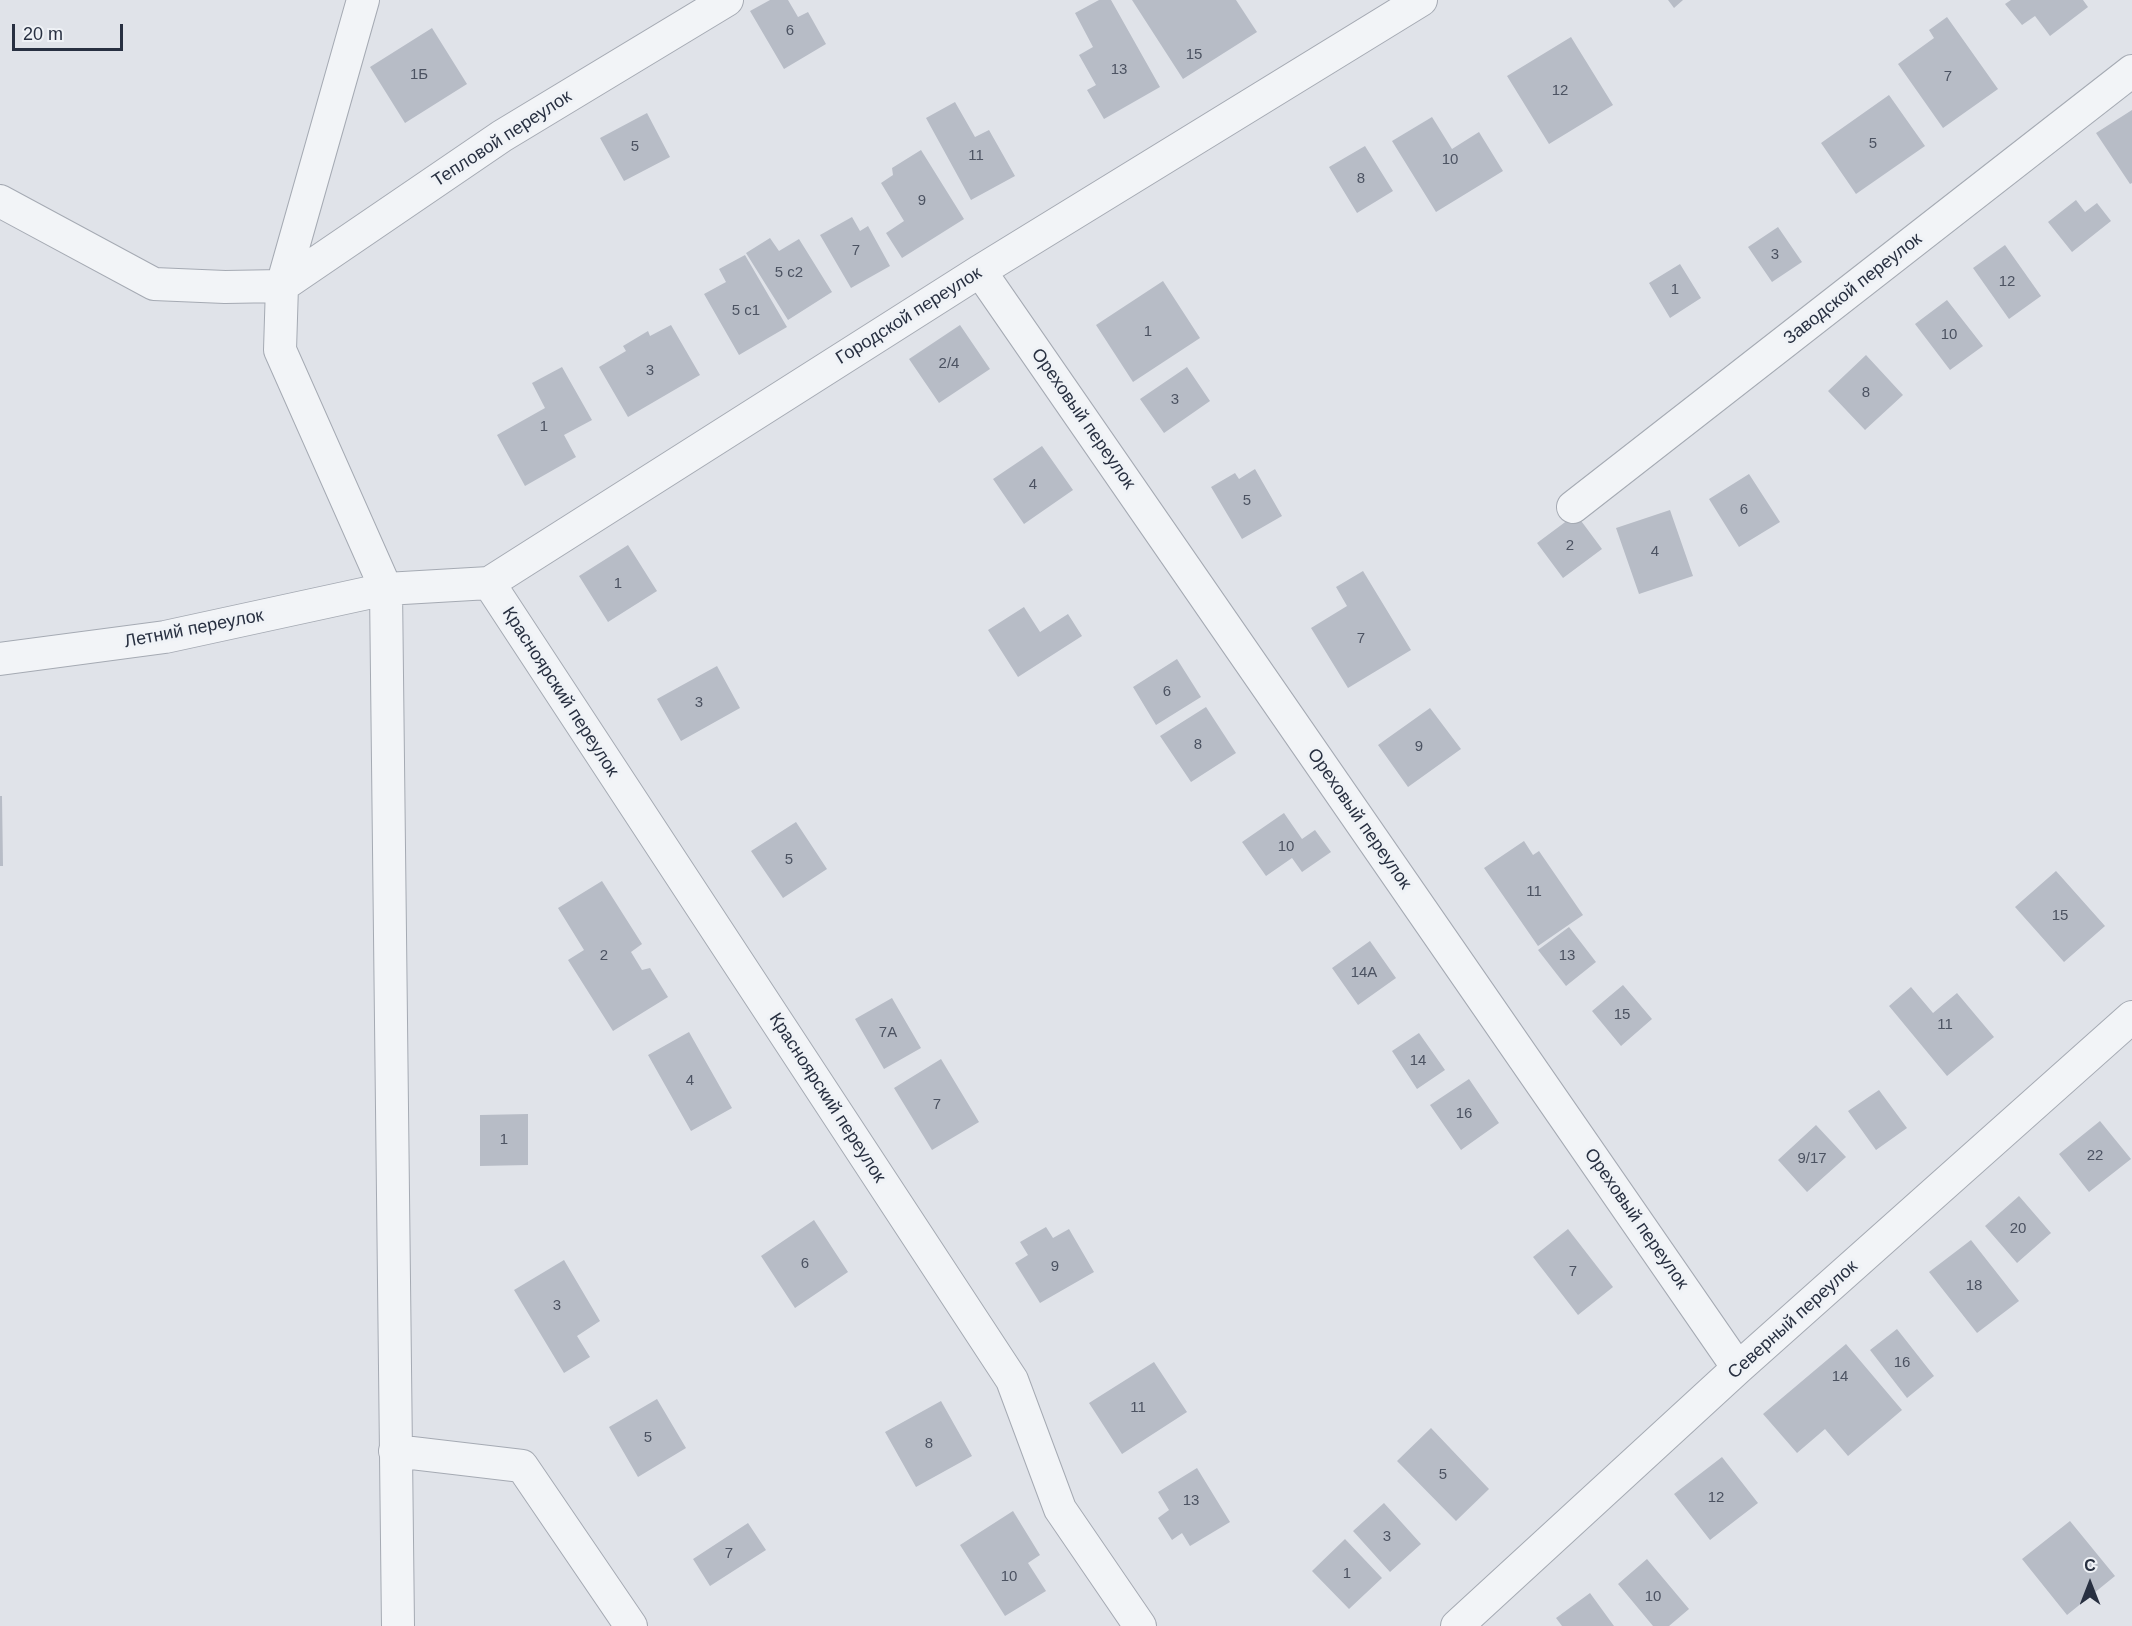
<!DOCTYPE html>
<html>
<head>
<meta charset="utf-8">
<style>
	body { margin:0 }
	#map { position:relative; width:2132px; height:1626px; overflow:hidden; background:#e0e3e9; font-family:Arial,sans-serif }
	canvas { display:block }
	.north { position:absolute; left:2060px; top:1554px; width:60px; height:60px; -webkit-text-stroke:4px #eff2f6; paint-order:stroke; rotate:0deg; font-size:16px; font-weight:700; line-height:24px; text-align:center; color:#283041 }
	.north::after { content:''; display:block; margin:auto; width:21px; height:27px; background:#283041; clip-path:polygon(50% 0,100% 100%,50% 72%,0 100%) }
	.scale { position:absolute; left:12px; top:24px; width:111px; height:27px; box-sizing:border-box; border:3px solid #283041; border-top:0; padding-left:8px; font-size:18px; line-height:21px; white-space:nowrap; color:#283041; -webkit-text-stroke:4px #eff2f6; paint-order:stroke }
</style>
</head>
<body>
<div id="map">
<canvas width="2132" height="1626"></canvas>
<div class="north">С</div>
<div class="scale">20 m</div>
</div>
<script>
const c = document.querySelector('canvas').getContext('2d');
c.lineJoin = 'round';
function paint(path, color) {
  c.fillStyle = color;
  c.fill(path, 'evenodd');
}
function shape(rows) {
  const path = new Path2D();
  for (const r of rows) {
    path.moveTo(r[0], r[1]);
    for (let i = 2; i < r.length; i += 2) path.lineTo(r[i], r[i + 1]);
  }
  return path;
}
function trace(path, color, width, dash) {
  c.strokeStyle = color;
  c.lineWidth = width;
  c.lineCap = dash ? 'butt' : 'round';
  c.setLineDash(dash || []);
  c.stroke(path);
}
function label(font, color, halo, rows, align = 'center') {
  c.font = font + ' Arial,sans-serif';
  c.lineWidth = 6;
  c.setLineDash([]);
  c.textBaseline = 'middle';
  c.strokeStyle = halo;
  c.fillStyle = color;
  for (const [text, x, y, turn = 0] of rows) {
    c.save();
    c.translate(x, y);
    c.rotate((+turn || 0) * Math.PI / 180);
    c.textAlign = isNaN(turn) ? turn : align;
    if (halo) c.strokeText(text, 0, 0);
    c.fillText(text, 0, 0);
    c.restore();
  }
}
const building = shape([
	[770,0,788,0,798,17,808,12,826,44,784,69,750,11],
	[1099,0,1111,0,1160,87,1104,119,1087,90,1096,85,1079,55,1093,47,1075,13],
	[1132,0,1236,0,1257,32,1183,79],
	[1668,0,1683,0,1674,8],
	[2011,0,2083,0,2088,7,2050,36,2035,16,2022,25,2005,4],
	[1947,17,1998,89,1943,128,1898,64,1934,38,1929,30],
	[432,28,467,84,405,123,370,67],
	[1571,37,1613,105,1549,144,1507,76],
	[1889,95,1925,146,1856,194,1821,143],
	[955,102,975,137,989,130,1015,176,971,200,926,118],
	[2132,110,2132,183,2130,184,2096,133],
	[647,113,670,157,624,181,600,138],
	[1432,117,1452,149,1479,132,1503,171,1436,212,1392,141],
	[1365,146,1393,191,1357,213,1329,167],
	[921,150,964,219,902,258,886,233,904,221,881,183,893,175,892,168],
	[2076,200,2085,212,2097,203,2111,221,2072,252,2048,222],
	[852,217,860,231,868,226,890,266,851,288,820,235],
	[1778,227,1802,262,1772,282,1748,247],
	[770,238,779,251,799,239,832,292,788,320,746,253],
	[2005,245,2041,296,2009,319,1973,268],
	[745,255,787,327,739,355,704,294,726,282,719,269],
	[1680,264,1701,298,1670,318,1649,283],
	[1163,281,1200,338,1133,382,1096,325],
	[1947,300,1983,346,1950,370,1915,324],
	[671,325,700,375,628,417,599,367,626,351,623,346,648,331,650,336],
	[960,325,990,369,939,403,909,359],
	[1866,355,1903,395,1865,430,1828,391],
	[562,367,592,420,564,435,576,457,525,486,497,435,545,408,532,383],
	[1187,367,1210,401,1164,433,1140,399],
	[1042,446,1073,490,1024,524,993,479],
	[1255,469,1282,516,1242,539,1211,487,1235,473,1239,479],
	[1749,474,1780,522,1739,547,1709,499],
	[1670,510,1693,576,1639,594,1616,528],
	[1576,514,1602,549,1563,578,1537,543],
	[628,545,657,591,608,622,579,576],
	[1363,571,1411,650,1348,688,1311,628,1347,606,1336,587],
	[1024,607,1040,632,1068,614,1082,636,1018,677,988,630],
	[1177,659,1201,697,1156,725,1133,687],
	[717,666,740,708,681,741,657,699],
	[1206,707,1236,753,1191,782,1160,736],
	[1430,708,1461,749,1408,787,1378,745],
	[0,796,2,796,3,866,0,866],
	[1284,813,1302,839,1315,830,1331,852,1302,872,1292,858,1266,876,1242,842],
	[796,822,827,869,783,898,751,851],
	[1524,841,1533,855,1539,851,1583,915,1538,946,1484,868],
	[2056,871,2105,926,2064,962,2015,907],
	[602,881,642,944,631,952,642,970,650,968,668,997,613,1031,568,960,584,950,558,908],
	[1569,927,1596,962,1566,986,1538,950],
	[1370,941,1396,978,1358,1005,1332,968],
	[1623,985,1652,1019,1621,1046,1592,1011],
	[1911,987,1933,1013,1957,993,1994,1037,1947,1076,1889,1006],
	[892,998,921,1048,884,1069,855,1019],
	[689,1032,732,1108,691,1131,648,1055],
	[1419,1033,1445,1070,1417,1089,1392,1051],
	[941,1059,979,1122,932,1150,894,1088],
	[1469,1079,1499,1123,1461,1150,1430,1105],
	[1879,1090,1907,1128,1876,1150,1848,1111],
	[528,1114,528,1165,480,1166,480,1115],
	[2100,1121,2131,1159,2089,1192,2059,1154],
	[1816,1125,1846,1157,1807,1192,1778,1160],
	[2019,1196,2051,1233,2017,1263,1985,1226],
	[814,1220,848,1272,795,1308,761,1256],
	[1046,1227,1053,1238,1069,1229,1094,1272,1040,1303,1015,1263,1028,1255,1020,1242],
	[1568,1229,1613,1287,1578,1315,1533,1257],
	[1971,1240,2019,1301,1977,1333,1929,1272],
	[564,1260,600,1321,577,1336,590,1357,564,1373,514,1290],
	[1897,1329,1934,1376,1907,1398,1870,1350],
	[1846,1344,1902,1410,1848,1456,1825,1429,1797,1453,1763,1414],
	[1154,1362,1187,1412,1122,1454,1089,1403],
	[657,1399,686,1448,638,1477,609,1427],
	[941,1401,972,1456,916,1487,885,1432],
	[1431,1428,1489,1489,1456,1521,1397,1461],
	[1722,1457,1758,1503,1710,1540,1674,1494],
	[1197,1468,1230,1522,1190,1546,1182,1533,1172,1540,1158,1518,1169,1510,1158,1492],
	[1384,1503,1421,1544,1390,1572,1353,1531],
	[1013,1511,1040,1555,1028,1563,1046,1591,1005,1616,960,1545],
	[2070,1521,2115,1576,2067,1615,2022,1559],
	[748,1523,766,1550,710,1586,693,1559],
	[1345,1539,1382,1578,1349,1609,1312,1571],
	[1647,1559,1689,1609,1669,1626,1653,1626,1618,1584],
	[1590,1593,1614,1626,1562,1626,1556,1618]
]);
const minor = shape([
	[363,0,282,286,280,350,386,589,398,1626],
	[0,201,154,284,225,287,282,286,502,136,727,0],
	[980,271,1738,1368],
	[1573,507,2132,71],
	[489,583,1012,1380,1060,1509,1140,1626],
	[0,659,165,637,386,589,489,583,980,271,1421,0],
	[395,1451,522,1466,631,1626],
	[1457,1626,1738,1368,2132,1017]
]);
const numberNames = [
	["6",790,31],
	["15",1194,55],
	["13",1119,70],
	["1Б",419,75],
	["7",1948,77],
	["12",1560,91],
	["5",1873,144],
	["5",635,147],
	["11",976,156],
	["10",1450,160],
	["8",1361,179],
	["9",922,201],
	["7",856,251],
	["3",1775,255],
	["5 с2",789,273],
	["12",2007,282],
	["1",1675,290],
	["5 с1",746,311],
	["1",1148,332],
	["10",1949,335],
	["2/4",949,364],
	["3",650,371],
	["8",1866,393],
	["3",1175,400],
	["1",544,427],
	["4",1033,485],
	["5",1247,501],
	["6",1744,510],
	["2",1570,546],
	["4",1655,552],
	["1",618,584],
	["7",1361,639],
	["6",1167,692],
	["3",699,703],
	["8",1198,745],
	["9",1419,747],
	["10",1286,847],
	["5",789,860],
	["11",1534,892],
	["15",2060,916],
	["2",604,956],
	["13",1567,956],
	["14А",1364,973],
	["15",1622,1015],
	["11",1945,1025],
	["7А",888,1033],
	["14",1418,1061],
	["4",690,1081],
	["7",937,1105],
	["16",1464,1114],
	["1",504,1140],
	["22",2095,1156],
	["9/17",1812,1159],
	["20",2018,1229],
	["6",805,1264],
	["9",1055,1267],
	["7",1573,1272],
	["18",1974,1286],
	["3",557,1306],
	["16",1902,1363],
	["14",1840,1377],
	["11",1138,1408],
	["5",648,1438],
	["8",929,1444],
	["5",1443,1475],
	["12",1716,1498],
	["13",1191,1501],
	["3",1387,1537],
	["7",729,1554],
	["1",1347,1574],
	["10",1009,1577],
	["10",1653,1597]
];
const streetNames = [
	["Тепловой переулок",502,139,-33],
	["Заводской переулок",1853,289,-38],
	["Городской переулок",909,316,-32],
	["Ореховый переулок",1083,419,55],
	["Летний переулок",194,629,-11],
	["Красноярский переулок",560,692,57],
	["Ореховый переулок",1359,819,55],
	["Красноярский переулок",827,1098,57],
	["Ореховый переулок",1636,1219,55],
	["Северный переулок",1793,1320,-42]
];
paint(building, '#b7bcc6');
trace(minor, '#a5aab3', 34);
trace(minor, '#f2f4f7', 32);
label('15px', '#4c5362', null, numberNames);
label('18px', '#283041', '#eff2f6', streetNames);
</script>
</body>
</html>
